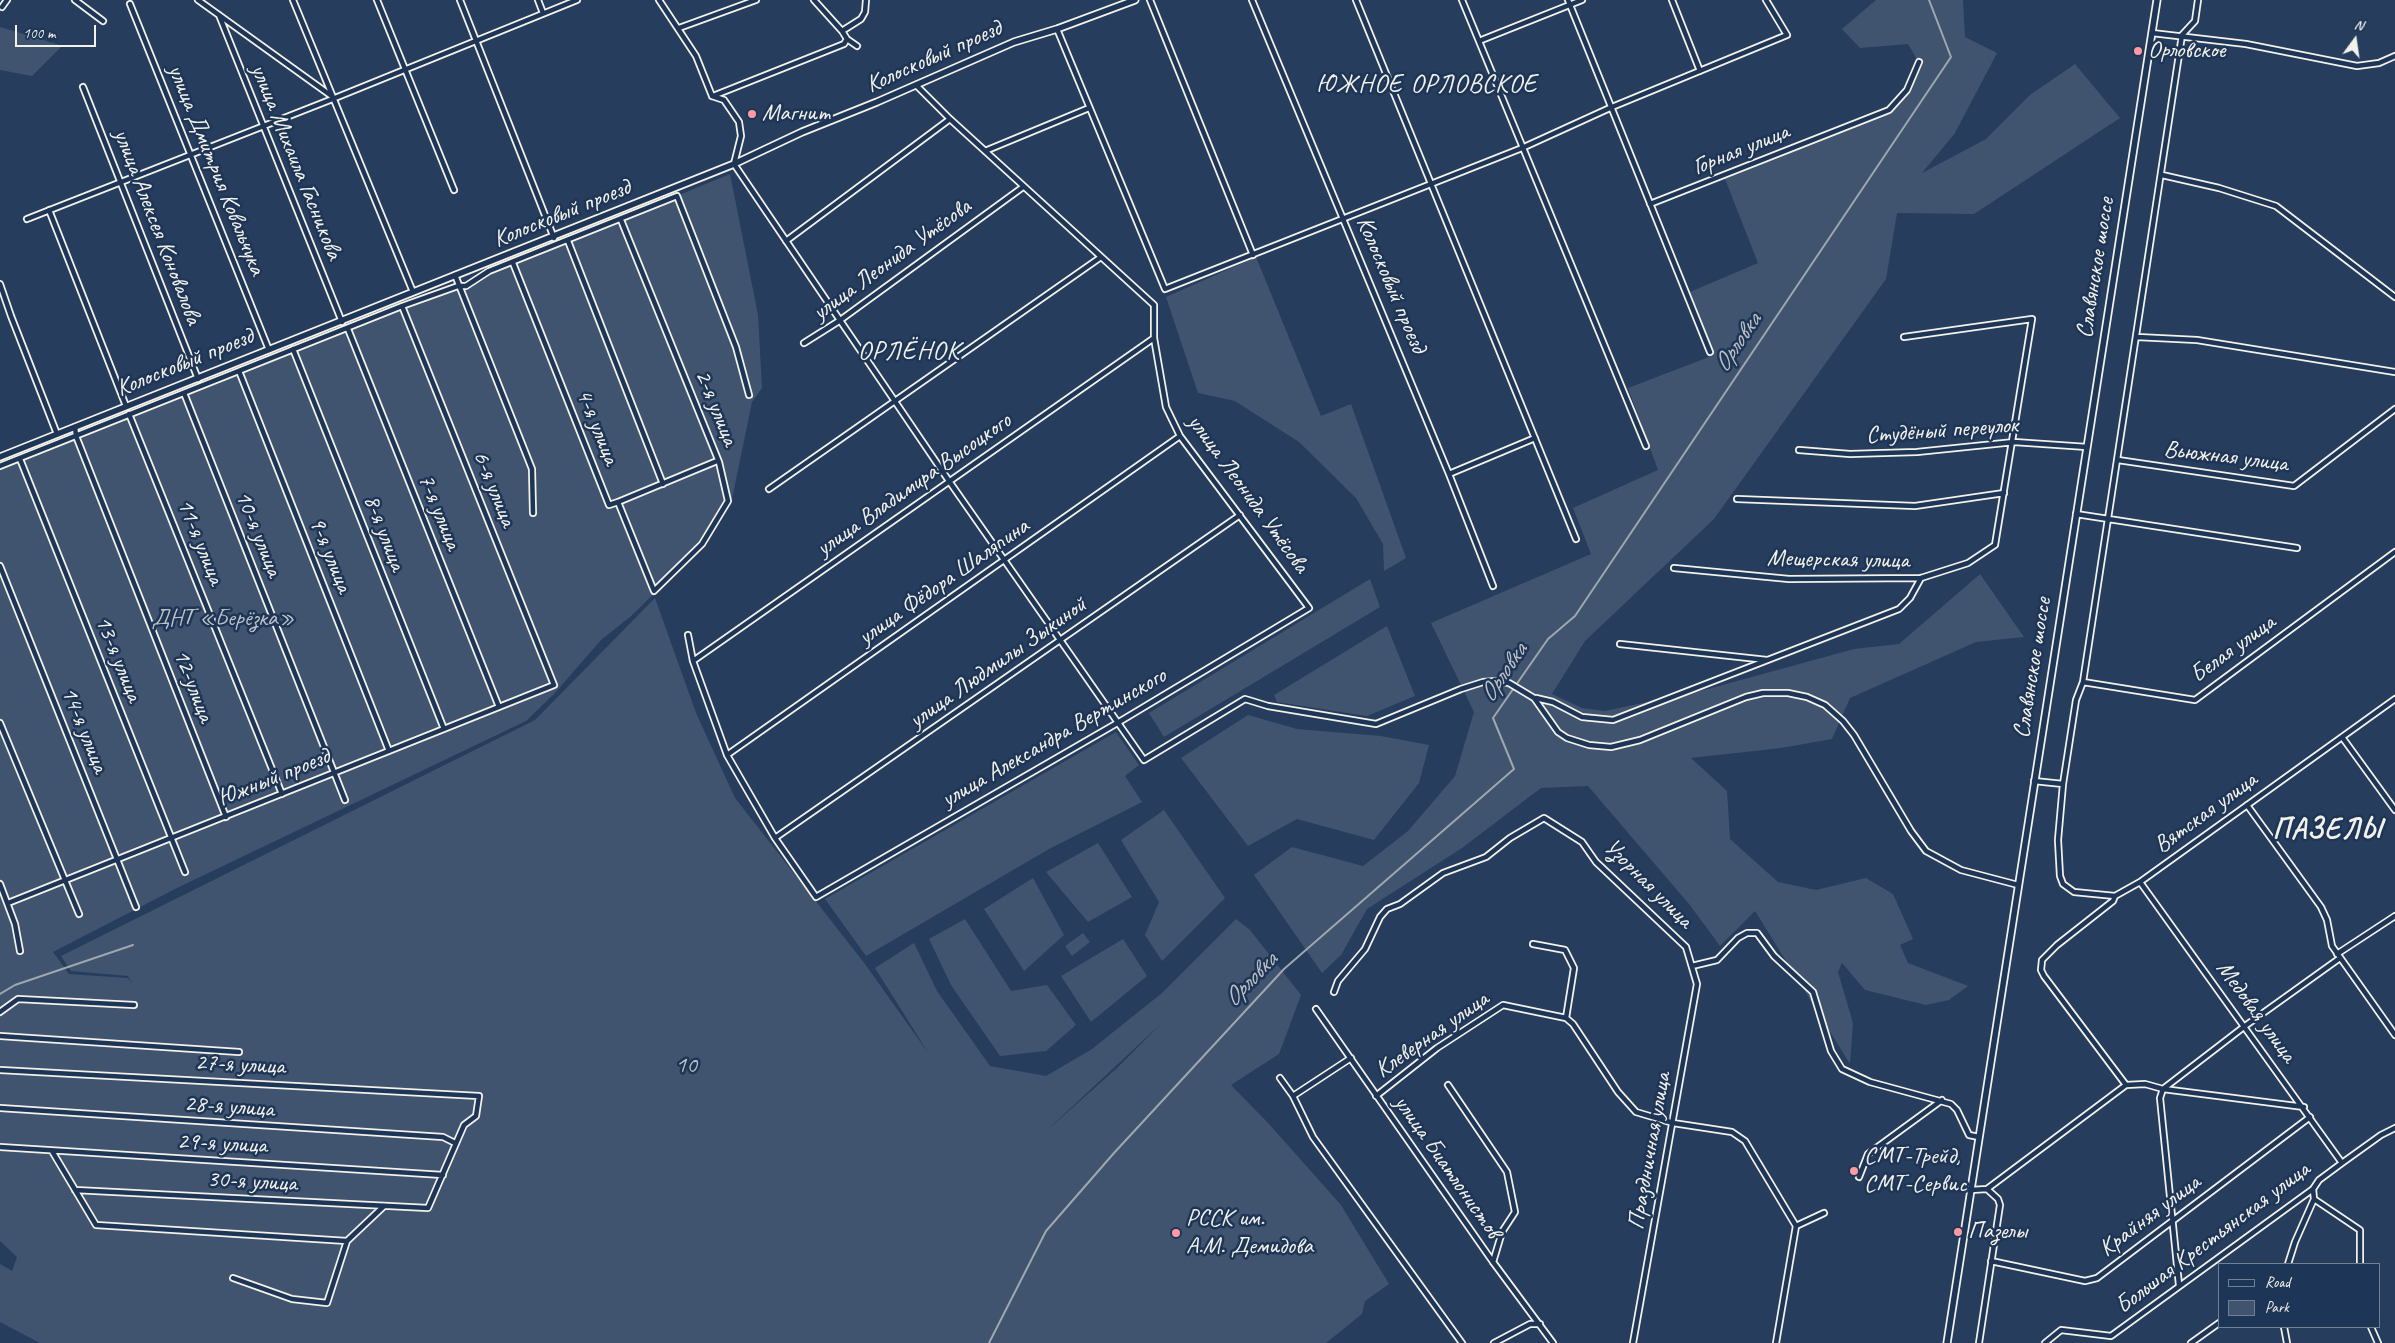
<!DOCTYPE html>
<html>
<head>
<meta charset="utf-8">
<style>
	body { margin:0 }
	#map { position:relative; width:2395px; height:1343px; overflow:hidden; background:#263d5d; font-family:Caveat,sans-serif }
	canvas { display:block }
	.legend { position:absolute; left:2218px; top:1263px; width:162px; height:65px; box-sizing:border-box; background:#1d3557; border:1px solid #738091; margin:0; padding:6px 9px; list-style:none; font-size:15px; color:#f4f1e8 }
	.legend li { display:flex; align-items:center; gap:10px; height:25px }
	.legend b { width:25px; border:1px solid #738091 }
	.north { position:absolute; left:2330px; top:15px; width:50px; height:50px; -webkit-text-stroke:4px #1d3557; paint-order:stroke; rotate:14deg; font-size:14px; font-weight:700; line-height:20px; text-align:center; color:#f4f1e8 }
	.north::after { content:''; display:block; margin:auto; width:18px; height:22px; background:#f4f1e8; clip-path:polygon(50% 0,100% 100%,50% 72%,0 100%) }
	.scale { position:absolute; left:15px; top:25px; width:81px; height:22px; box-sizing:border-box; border:2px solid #f4f1e8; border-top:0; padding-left:6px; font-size:15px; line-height:18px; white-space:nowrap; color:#f4f1e8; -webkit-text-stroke:4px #1d3557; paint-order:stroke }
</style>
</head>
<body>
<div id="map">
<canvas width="2395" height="1343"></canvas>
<ul class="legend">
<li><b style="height:6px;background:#1d3557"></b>Road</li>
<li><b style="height:14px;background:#40546f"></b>Park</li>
</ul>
<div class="north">N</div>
<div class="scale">100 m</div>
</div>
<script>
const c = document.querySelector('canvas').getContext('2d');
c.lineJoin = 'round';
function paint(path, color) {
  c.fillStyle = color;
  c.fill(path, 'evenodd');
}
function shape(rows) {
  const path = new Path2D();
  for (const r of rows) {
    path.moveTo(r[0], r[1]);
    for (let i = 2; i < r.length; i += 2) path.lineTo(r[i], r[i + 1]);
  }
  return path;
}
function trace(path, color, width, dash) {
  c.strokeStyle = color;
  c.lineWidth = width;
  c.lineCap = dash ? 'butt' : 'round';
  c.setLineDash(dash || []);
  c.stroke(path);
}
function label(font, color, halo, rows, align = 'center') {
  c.font = font + ' Caveat,sans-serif';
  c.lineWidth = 5;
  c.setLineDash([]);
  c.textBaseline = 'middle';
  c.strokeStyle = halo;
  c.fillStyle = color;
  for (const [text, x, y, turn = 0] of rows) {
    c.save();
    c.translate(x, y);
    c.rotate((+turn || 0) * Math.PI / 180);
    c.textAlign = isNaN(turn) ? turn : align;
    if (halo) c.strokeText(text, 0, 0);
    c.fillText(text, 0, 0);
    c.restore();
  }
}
const green = shape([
	[1876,0,1963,0,1965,37,1997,53,1955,133,1922,173,1986,139,2030,95,2075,64,2120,118,1974,214,1897,213,1886,279,1714,519,1585,641,1552,694,1582,708,1605,711,1708,689,1854,649,1899,644,1980,574,2024,637,1976,642,1850,698,1832,739,1781,748,1691,758,1727,791,1730,839,1778,882,1816,890,1866,878,1893,894,1913,939,1900,945,1908,963,1968,986,1949,1000,1926,1005,1865,990,1842,963,1838,972,1853,1023,1850,1064,1755,911,1720,946,1689,904,1588,786,1541,788,1462,848,1367,909,1341,955,1322,973,1254,875,1292,847,1363,866,1408,831,1455,776,1474,712,1431,623,1591,554,1573,508,1658,470,1628,388,1714,355,1690,292,1758,263,1725,179,1891,112,1910,92,1919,63,1908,44,1860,48,1842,29],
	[0,27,50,42,62,46,32,76,0,70],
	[730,174,758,315,762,388,752,402,732,499,704,545,631,616,601,640,554,694,526,721,177,888,53,952,69,974,128,978,132,984,128,976,71,971,61,956,535,720,655,598,696,713,735,798,865,964,929,1054,875,968,914,943,937,991,990,1066,1046,1076,1092,1049,1162,993,1236,919,1250,930,1301,995,1279,1054,1231,1085,1269,1124,1341,1205,1389,1284,1365,1301,1362,1314,1326,1343,40,1343,0,1322,0,1264,12,1271,17,1257,0,1241,0,470,352,330],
	[1164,1021,1118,1067,1043,1134],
	[1256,257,1321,416,1351,404,1406,558,1384,571,1383,544,1356,498,1299,442,1235,401,1198,393,1166,297],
	[1370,579,1380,607,1164,737,1149,713],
	[1387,626,1415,696,1367,716,1277,702,1274,695],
	[1248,715,1297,729,1381,736,1429,745,1419,783,1374,840,1297,819,1248,846,1181,758],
	[1116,732,1139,765,1125,776,1142,802,1049,849,866,956,825,899],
	[1164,810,1225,898,1162,961,1145,935,1159,902,1121,840],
	[1098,843,1132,897,1088,922,1046,872],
	[1033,878,1064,935,1024,971,984,909],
	[965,919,1011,991,1047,985,1076,1025,1046,1051,1000,1056,951,985,929,939],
	[1083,933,1090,942,1072,956,1065,946],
	[1123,939,1147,976,1091,1022,1061,976]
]);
const stream = shape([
	[0,994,15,985,133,945],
	[989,1343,1046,1231,1114,1153,1284,969,1514,769,1493,718,1548,639,1575,616,1951,57,1929,0]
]);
const street = shape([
	[75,0,103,21],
	[198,0,333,97],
	[293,0,413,292],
	[377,0,454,190],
	[460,0,554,238],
	[538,0,543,13],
	[659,0,696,56,712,96],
	[814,0,842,31,847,39,857,46],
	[1150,0,1253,255],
	[1252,0,1449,474,1493,586],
	[1356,0,1576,539],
	[1462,0,1646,446],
	[1568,0,1710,352],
	[1672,0,1700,71],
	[130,4,269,350],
	[2,7,7,0],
	[219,15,342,322],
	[679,28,756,0],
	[1057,29,1165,289,1522,148,1612,107,1787,35,1766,0],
	[842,31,861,19,865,12,866,0],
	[2152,33,2246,44,2357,66,2379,63,2395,56],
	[1479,41,1582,0],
	[83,87,198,379],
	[712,96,724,100,739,122,741,136,734,164,949,481,1144,760,1245,699,1268,706,1376,724,1461,689,1483,682,1496,681,1509,683,1534,698,1558,732,1567,738,1589,745,1611,747,1640,740,1746,697,1763,693,1788,693,1807,697,1825,705,1843,721,1854,735,1911,831,1926,851,1961,870,2018,885],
	[713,96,844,44,847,39],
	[985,151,1089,108],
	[2162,175,2219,188,2276,206,2395,297],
	[1650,204,1889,110,1907,90,1919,62],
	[49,210,126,406],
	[27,219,335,98,577,0],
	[568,241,663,484],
	[786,241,950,119],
	[513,263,609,505,618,502,654,591,702,544,728,501,719,462,621,220],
	[455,275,532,469,533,513],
	[0,284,11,316,57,434],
	[348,329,499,707],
	[2137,337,2197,340,2395,372],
	[804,343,839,321,1023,187],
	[293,349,444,729],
	[239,371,389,751],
	[184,393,345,800],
	[129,414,282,794],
	[75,427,76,436,226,817],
	[1799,450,1850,454,1917,452,2014,442,2087,447],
	[20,459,185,872],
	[2118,460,2294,486,2395,409],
	[0,466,402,306,458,286,466,286,489,271,677,196,736,347,749,395],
	[1449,474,1535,438],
	[769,489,1101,257],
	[1737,499,1915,506,2004,493],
	[618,502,717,461],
	[2076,514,2297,548],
	[0,566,136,907],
	[1674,568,1789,579,1921,578,1968,563,1995,545,2032,319,1904,337],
	[688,635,693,661,727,755,775,838,816,897,1119,722,1309,608,1180,436,1166,407,1154,338,1154,305,950,119,916,85],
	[1620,644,1767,660],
	[693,661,1154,338],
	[2083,682,2182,35,2195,21,2198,0],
	[1536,698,1553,702,1582,717,1613,720,1899,609,1910,598,1921,578],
	[0,723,79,914],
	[2342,737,2395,810],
	[727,755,1180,436],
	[2034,781,2063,784,2076,700,2083,682,2195,700,2395,552],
	[2063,784,2058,840,2060,876,2063,884,2074,892,2115,896],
	[2247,805,2321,907,2327,920,2332,946,2395,1035],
	[775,838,1240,515],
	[2140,882,2342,1163],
	[0,884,15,924,20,951],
	[8,903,554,685,402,306],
	[1533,944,1565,950,1574,968,1566,1018],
	[2337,954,2395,916],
	[1692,966,1717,960,1738,938,1747,933,1757,933,1774,956,1813,992,1831,1051,1842,1069,1870,1082,1951,1104,1957,1110,1969,1135,1979,1137],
	[1334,992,1338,981,1365,949,1380,917,1387,909,1400,904,1443,873,1486,857,1510,838,1544,818,1582,842,1596,862,1686,947,1697,984,1633,1343],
	[1316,1009,1493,1262,1553,1343],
	[0,1012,18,999,134,1005],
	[0,1036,239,1052],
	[0,1070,479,1096,476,1116,464,1125,428,1208,75,1190],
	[1280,1078,1293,1096,1313,1137,1462,1343],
	[1448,1085,1507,1172,1515,1212,1502,1232,1493,1262],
	[2126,1085,2044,976,2041,970,2042,960,2057,945,2113,901,2115,896,2140,882,2395,699],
	[1293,1096,1351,1058],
	[1376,1096,1437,1048,1503,1005,1566,1018,1573,1024,1618,1092,1636,1112,1673,1123,1732,1132,1745,1141,1796,1226,1776,1343],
	[0,1108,443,1137,455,1143],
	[0,1147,443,1175],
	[52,1151,96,1225,347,1241],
	[1859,1177,1868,1154,1942,1100],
	[1971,1190,1987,1189,2126,1085,2145,1084,2163,1089,2245,1026,2340,958],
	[2314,1199,2360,1230,2360,1264],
	[1796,1226,1824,1213],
	[1991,1261,2085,1281,2097,1278,2310,1117],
	[2288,1264,2295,1242,2314,1199,2313,1189],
	[233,1278,292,1299,327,1303,347,1241,384,1206],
	[2179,1285,2160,1098,2163,1089,2304,1107],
	[2284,1327,2287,1343],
	[2371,1327,2378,1343],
	[1494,1343,1530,1324,1540,1324],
	[1979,1343,2000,1205,1998,1199,1987,1189],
	[2045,1343,2061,1330,2111,1336,2313,1189,2319,1180,2342,1163,2381,1135,2395,1128],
	[2191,1343,2219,1323]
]);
const secondary = shape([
	[0,457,734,164,802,132,877,102,1014,42,1057,29,1135,0],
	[1947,1343,2157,0]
]);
const markers = [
	[2138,51,5,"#ff9aa2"],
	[752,114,5,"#ff9aa2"],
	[1854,1171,5,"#ff9aa2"],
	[1958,1232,5,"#ff9aa2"],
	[1176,1233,5,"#ff9aa2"]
];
const poiNames = [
	["Орловское",2148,51],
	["Магнит",762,114],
	["СМТ-Трейд,",1864,1157],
	["СМТ-Сервис",1864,1185],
	["РССК им.",1186,1219],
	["А.М. Демидова",1186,1247],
	["Пазелы",1968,1232]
];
const streetNames = [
	["Колосковый проезд",934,57,-24],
	["Горная улица",1741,150,-22],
	["улица Михаила Гасникова",296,162,68],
	["улица Дмитрия Ковальчука",216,170,68],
	["Колосковый проезд",562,214,-22],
	["улица Алексея Коновалова",157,227,69],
	["улица Леонида Утёсова",892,260,-36],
	["Славянское шоссе",2096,268,-81],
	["Колосковый проезд",1391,285,67],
	["Колосковый проезд",185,363,-22],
	["2-я улица",716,408,68],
	["4-я улица",597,427,68],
	["Студёный переулок",1942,431,-4],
	["Вьюжная улица",2226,457,7],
	["улица Владимира Высоцкого",914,485,-35],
	["6-я улица",494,489,68],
	["улица Леонида Утёсова",1248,494,54],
	["7-я улица",439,512,68],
	["8-я улица",384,533,69],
	["10-я улица",258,534,68],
	["11-я улица",200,542,68],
	["9-я улица",330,555,68],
	["Мещерская улица",1838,560,1],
	["улица Фёдора Шаляпина",944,582,-35],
	["Белая улица",2233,649,-36],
	["13-я улица",118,659,68],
	["улица Людмилы Зыкиной",998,663,-35],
	["Славянское шоссе",2033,668,-81],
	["12-улица",193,686,69],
	["14-я улица",84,730,68],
	["улица Александра Вертинского",1054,738,-30],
	["Южный проезд",274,778,-22],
	["Вятская улица",2206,813,-36],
	["Узорная улица",1648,884,45],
	["Медовая улица",2256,1012,54],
	["Клеверная улица",1432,1035,-35],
	["27-я улица",240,1065,3],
	["28-я улица",229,1107,4],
	["29-я улица",222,1144,3],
	["Праздничная улица",1650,1151,-80],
	["улица Биатлонистов",1447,1167,55],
	["30-я улица",252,1182,3],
	["Крайняя улица",2150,1216,-37],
	["Большая Крестьянская улица",2213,1238,-37]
];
const parkNames = [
	["ДНТ «Берёзка»",223,619],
	["10",686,1066]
];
const waterNames = [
	["Орловка",1738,343,-56],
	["Орловка",1504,673,-56],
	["Орловка",1251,980,-46]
];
const quarterNames = [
	["ЮЖНОЕ ОРЛОВСКОЕ",1427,85],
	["ОРЛЁНОК",909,352]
];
const districtNames = [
	["ПАЗЕЛЫ",2327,830]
];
paint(green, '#40546f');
trace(stream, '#9fa7ae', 2);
trace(street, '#f4f1e8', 8);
trace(secondary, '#f4f1e8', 9);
trace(street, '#1d3557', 4.5);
trace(secondary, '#1d3557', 5.5);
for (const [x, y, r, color] of markers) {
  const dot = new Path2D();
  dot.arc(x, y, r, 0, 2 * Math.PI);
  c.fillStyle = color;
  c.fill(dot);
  trace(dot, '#1d3557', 2);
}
label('24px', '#f4f1e8', '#1d3557', poiNames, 'left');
label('24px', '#f4f1e8', '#1d3557', streetNames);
label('24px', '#bec2c4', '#1d3557', parkNames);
label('italic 25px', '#bcbfc2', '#1d3557', waterNames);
c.letterSpacing = '1px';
label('26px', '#f4f1e8', '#1d3557', quarterNames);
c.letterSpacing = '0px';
c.letterSpacing = '1px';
label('bold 29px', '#f4f1e8', '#1d3557', districtNames);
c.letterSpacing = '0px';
</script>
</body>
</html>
